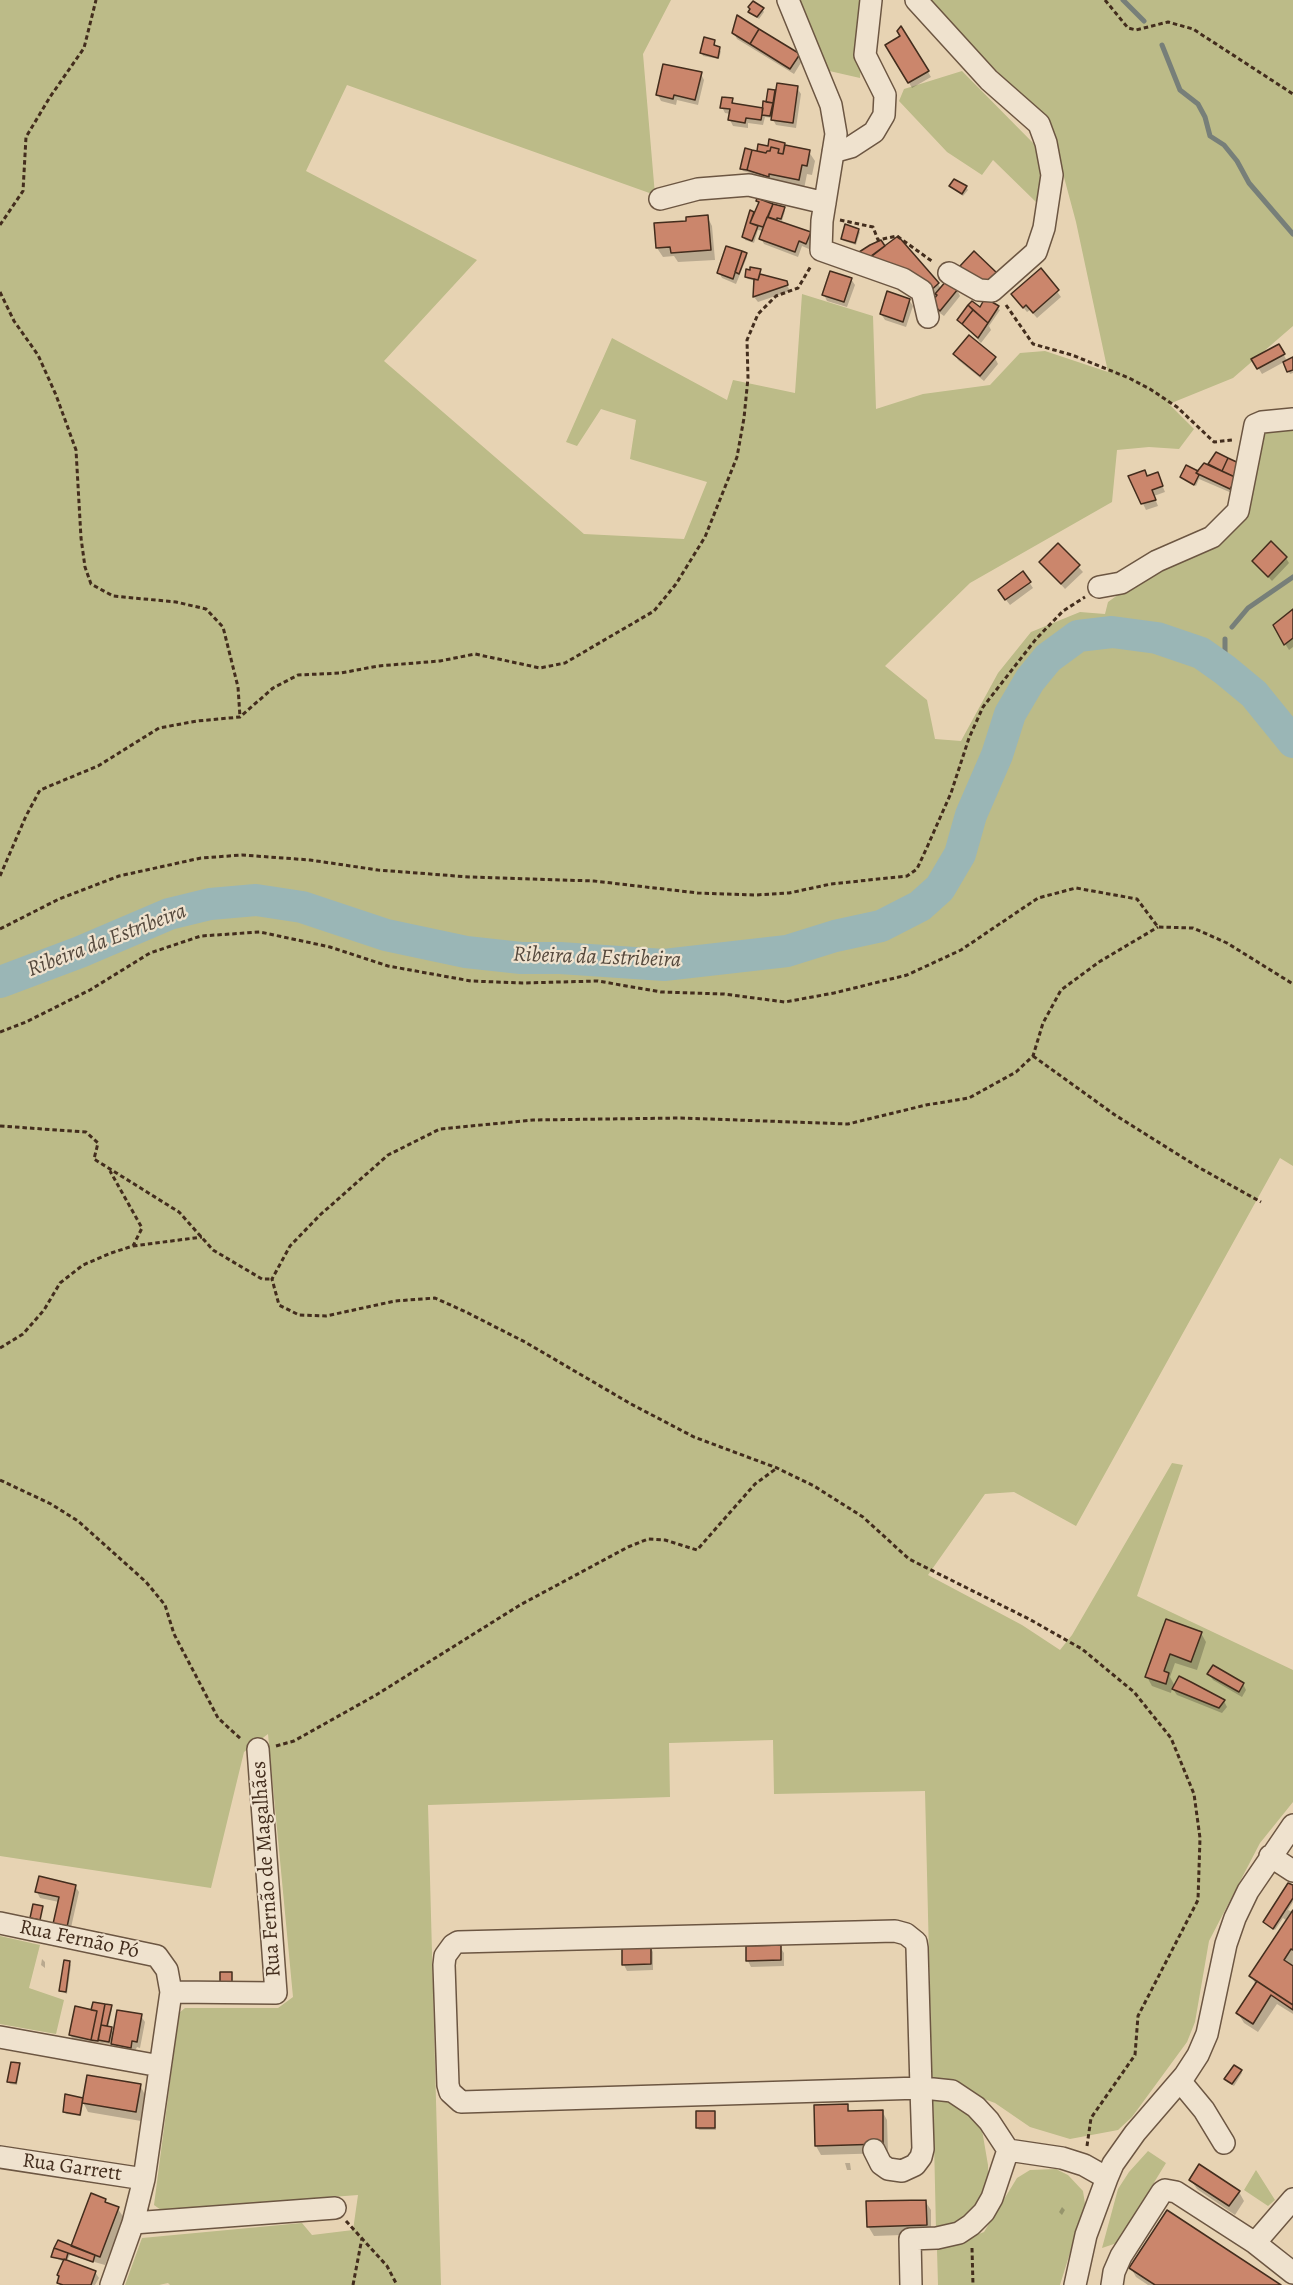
<!DOCTYPE html>
<html>
<head>
<meta charset="utf-8">
<style>
	body { margin:0 }
	canvas { display:block; background:#e7d3b3 }
</style>
</head>
<body>
<canvas width="1293" height="2285"></canvas>
<script>
const c = document.querySelector('canvas').getContext('2d');
c.lineJoin = 'round';
function paint(path, color) {
  c.fillStyle = color;
  c.fill(path, 'evenodd');
}
function shape(rows) {
  const path = new Path2D();
  for (const r of rows) {
    path.moveTo(r[0], r[1]);
    for (let i = 2; i < r.length; i += 2) path.lineTo(r[i], r[i + 1]);
  }
  return path;
}
function trace(path, color, width, dash) {
  c.strokeStyle = color;
  c.lineWidth = width;
  c.lineCap = dash ? 'butt' : 'round';
  c.setLineDash(dash || []);
  c.stroke(path);
}
function label(font, color, halo, rows, align = 'center') {
  c.font = font + ' Alegreya,serif';
  c.lineWidth = 4.5;
  c.setLineDash([]);
  c.textBaseline = 'middle';
  c.strokeStyle = halo;
  c.fillStyle = color;
  for (const [text, x, y, turn = 0] of rows) {
    c.save();
    c.translate(x, y);
    c.rotate((+turn || 0) * Math.PI / 180);
    c.textAlign = isNaN(turn) ? turn : align;
    if (halo) c.strokeText(text, 0, 0);
    c.fillText(text, 0, 0);
    c.restore();
  }
}
const green = shape([
	[0,0,671,0,643,54,655,195,347,85,306,171,477,260,384,361,584,534,684,539,707,482,630,459,636,420,601,409,577,446,566,442,612,338,727,400,733,380,795,393,802,294,873,316,876,409,923,394,990,385,1020,353,1045,351,1108,372,1076,222,1050,125,927,0,1293,0,1293,326,1233,378,1169,404,1194,429,1179,449,1149,447,1117,450,1112,502,970,583,885,666,927,700,935,739,961,741,998,673,1031,632,1080,612,1105,614,1108,602,1161,564,1216,541,1234,531,1246,515,1263,429,1293,427,1293,1166,1280,1158,1076,1526,1014,1492,985,1494,928,1575,1022,1625,1060,1650,1072,1635,1172,1463,1183,1465,1137,1596,1293,1670,1293,1802,1260,1843,1209,1941,1195,2022,1187,2042,1132,2117,1118,2130,1070,2139,1030,2127,995,2103,932,2080,925,1791,774,1794,773,1740,669,1743,670,1797,428,1805,441,2285,170,2285,168,2283,159,2285,125,2285,142,2238,302,2223,312,2235,353,2230,358,2195,161,2210,154,2205,179,2013,185,2008,278,2008,293,1997,268,1734,244,1752,211,1888,0,1856],
	[792,0,865,0,860,78,825,70],
	[962,71,1039,149,1043,163,1037,203,993,160,982,175,947,152,899,101,904,89],
	[0,1936,40,1945,29,1988,64,2000,56,2034,0,2024],
	[933,2097,954,2100,981,2124,988,2165,988,2185,971,2215,953,2227,936,2230],
	[1148,2151,1166,2163,1117,2243,1102,2248,1118,2189,1129,2172],
	[1056,2169,1068,2175,1083,2191,1085,2204,1060,2285,938,2285,937,2250,984,2232,1017,2178,1030,2170],
	[1256,2170,1275,2200,1268,2206,1244,2190]
]);
const shadow = shape([
	[762,9,764,12,759,19,750,12],
	[734,33,798,55,802,61,794,74,737,39],
	[907,37,931,77,912,88,887,45],
	[714,41,714,47,721,51,719,59,703,56,702,53],
	[701,74,704,80,698,105,677,100,676,105,661,101,658,95],
	[797,88,801,94,796,128,776,125,772,118,765,117,763,125,748,123,748,128,733,126,730,120,731,114,725,113,722,107,732,100,735,105,762,109,774,92,776,95],
	[784,144,786,147,809,152,815,161,812,175,807,174,804,189,754,180,750,173,743,171,741,168,760,153,758,151],
	[954,181,966,187,968,190,963,196,952,188,951,186],
	[758,200,784,208,785,211,782,221,776,219,775,221,810,233,813,239,809,249,802,246,798,257,764,244,761,238,763,231,758,230,754,243,745,240,744,237,753,213,755,215,760,204],
	[707,216,712,226,715,260,678,262,674,256,663,257,657,248,688,223],
	[858,230,860,232,856,245,844,241,842,239],
	[885,248,938,284,941,289,957,290,960,296,944,316,858,255],
	[746,254,747,257,736,284,722,278,719,272],
	[1041,270,1061,297,1037,318,1030,310,1027,312,1012,294],
	[761,276,786,283,790,291,758,302,754,297,756,281,748,279,746,277],
	[851,279,855,285,847,307,827,301,824,295],
	[909,300,913,306,906,327,885,320,881,314],
	[985,300,1000,310,989,326,991,330,981,343,959,320,972,303,980,310],
	[1279,346,1287,361,1293,359,1293,373,1290,374,1284,362,1262,374,1253,359],
	[955,354,995,358,998,364,984,381,958,360],
	[1210,464,1242,467,1234,494,1199,479,1196,486,1182,477,1196,472,1197,474,1205,465,1212,469],
	[1130,477,1160,480,1165,492,1154,496,1158,506,1146,510],
	[1058,545,1083,572,1065,589,1041,562],
	[1286,558,1289,563,1272,581,1254,561],
	[1029,582,1033,588,1010,605,1003,596],
	[1293,611,1293,647,1289,650,1274,626],
	[1167,1621,1201,1633,1206,1642,1197,1670,1175,1663,1170,1677,1175,1686,1224,1701,1227,1707,1222,1713,1177,1695,1172,1688,1171,1693,1152,1686,1147,1677],
	[1209,1674,1243,1684,1246,1690,1242,1697,1213,1680],
	[75,1886,79,1892,70,1932,58,1930,59,1902,40,1898,37,1892],
	[1293,1887,1293,1902,1288,1910,1293,1912,1293,2014,1277,2004,1258,2032,1244,2023,1238,2013,1256,1985,1251,1976,1287,1921,1283,1918,1275,1930,1264,1922],
	[650,1946,653,1952,653,1970,627,1971,624,1965],
	[780,1947,784,1953,784,1966,751,1967,748,1961],
	[42,1959,45,1962,45,1968,41,1965],
	[69,1962,71,1965,67,1994,61,1991],
	[111,2007,112,2009,108,2028,111,2029,114,2034,141,2016,145,2022,140,2048,137,2047,134,2053,116,2050,111,2041,110,2044,94,2042,94,2045,74,2041,70,2035,93,2012],
	[19,2065,20,2067,17,2085,10,2084,8,2082],
	[1241,2071,1242,2073,1234,2086,1227,2082,1226,2079],
	[140,2085,145,2095,141,2121,88,2112,83,2102,81,2116,66,2114,64,2111,84,2099],
	[847,2106,851,2112,882,2111,887,2120,888,2153,821,2155,816,2146],
	[714,2112,716,2130,699,2130,697,2127],
	[845,2163,850,2163,851,2170,847,2170],
	[1191,2180,1239,2192,1244,2201,1235,2215,1197,2189],
	[105,2200,108,2205,118,2209,124,2218,105,2265,70,2255,66,2262,95,2272,99,2278,95,2285,60,2285,58,2283,64,2262,53,2257,71,2247],
	[925,2201,931,2210,931,2234,874,2236,868,2226],
	[1062,2207,1065,2210,1062,2215,1059,2212],
	[1131,2268,1278,2285,1148,2285,1136,2277]
]);
const stream = shape([
	[1123,0,1144,21],
	[1162,45,1180,90,1198,104,1205,117,1210,136,1224,145,1237,161,1249,183,1293,234],
	[1232,627,1248,608,1293,577],
	[1225,639,1225,670]
]);
const river = shape([
	[0,982,80,952,169,914,210,904,256,900,302,907,386,935,466,952,521,958,560,958,664,965,787,951,835,936,881,926,920,906,940,888,960,854,971,815,997,755,1010,714,1030,680,1048,658,1078,636,1112,632,1157,638,1201,653,1225,670,1254,694,1293,742]
]);
const building = shape([
	[753,1,764,8,757,17,748,12,750,9,748,7,753,1],
	[737,15,759,29,750,44,732,33,737,15],
	[901,26,929,71,908,83,885,45,900,36,897,31,901,26],
	[759,29,800,54,790,69,750,44,759,29],
	[704,37,715,40,714,45,720,47,718,58,700,53,704,37],
	[663,64,702,72,695,100,674,95,673,99,656,95,663,64],
	[777,83,798,86,793,123,771,120,777,83],
	[768,89,775,90,773,103,766,102,768,89],
	[722,97,733,98,732,103,763,108,761,120,746,118,745,123,728,120,730,109,720,108,722,97],
	[763,101,773,103,770,116,762,115,763,101],
	[769,139,785,143,783,154,778,153,779,149,771,147,770,151,767,151,766,153,757,151,758,144,768,146,769,139],
	[785,145,810,150,807,166,802,165,799,180,769,174,769,177,747,170,752,150,766,153,767,151,770,151,771,147,779,149,778,153,783,154,785,145],
	[745,148,752,150,747,170,740,169,745,148],
	[954,179,967,186,962,194,949,186,954,179],
	[757,198,773,204,763,227,750,223,759,202,756,201,757,198],
	[773,204,785,207,781,219,777,218,777,220,768,217,773,204],
	[750,210,754,212,750,223,758,226,752,241,742,237,750,210],
	[708,215,711,250,671,253,670,247,656,248,654,223,686,221,686,217,708,215],
	[767,217,811,232,806,244,799,241,795,252,759,239,767,217],
	[845,224,859,229,855,243,841,239,845,224],
	[898,236,939,283,928,293,879,266,871,256,898,236],
	[881,240,885,246,863,263,856,254,870,245,881,240],
	[726,246,742,251,733,279,717,273,726,246],
	[742,251,747,253,739,274,735,272,742,251],
	[974,251,998,274,983,289,960,266,974,251],
	[750,267,761,269,758,280,745,277,746,269,750,270,750,267],
	[1041,268,1059,290,1033,313,1026,305,1023,308,1011,294,1041,268],
	[830,271,852,278,844,302,822,295,830,271],
	[760,274,787,281,788,285,753,297,754,279,758,280,760,274],
	[947,280,958,289,940,311,931,303,937,295,935,294,947,280],
	[887,291,910,299,903,322,880,314,887,291],
	[985,298,999,306,988,323,968,305,972,301,980,307,985,298],
	[968,305,973,310,962,324,957,320,968,305],
	[973,310,988,323,978,338,962,324,973,310],
	[969,335,996,357,980,376,953,354,969,335],
	[1279,344,1285,354,1257,369,1251,359,1279,344],
	[1293,357,1293,370,1287,372,1283,362,1293,357],
	[1216,452,1228,458,1222,471,1208,464,1216,452],
	[1228,458,1243,465,1237,478,1222,471,1228,458],
	[1204,463,1237,478,1230,489,1196,473,1204,463],
	[1186,465,1198,471,1196,473,1199,475,1194,485,1180,477,1186,465],
	[1145,470,1147,476,1158,472,1163,486,1152,490,1156,500,1141,504,1128,476,1145,470],
	[1271,541,1287,557,1268,577,1252,561,1271,541],
	[1058,543,1080,565,1061,584,1039,562,1058,543],
	[1023,571,1031,582,1005,600,998,590,1023,571],
	[1293,609,1293,638,1284,645,1273,625,1293,609],
	[1166,1619,1202,1632,1191,1662,1170,1654,1164,1671,1169,1673,1166,1684,1145,1677,1166,1619],
	[1213,1665,1244,1683,1239,1692,1207,1674,1213,1665],
	[1179,1676,1191,1682,1225,1700,1219,1708,1172,1689,1179,1676],
	[39,1876,76,1885,67,1927,53,1924,59,1897,35,1892,39,1876],
	[1288,1883,1293,1885,1293,1898,1273,1929,1263,1922,1288,1883],
	[33,1904,43,1906,40,1920,30,1918,33,1904],
	[1293,1910,1293,1950,1291,1949,1284,1960,1293,1966,1293,2005,1249,1976,1293,1910],
	[622,1945,651,1945,651,1964,622,1965,622,1945],
	[781,1945,781,1960,746,1961,746,1946,781,1945],
	[64,1960,70,1961,66,1992,59,1991,64,1960],
	[220,1972,232,1972,232,1982,220,1982,220,1972],
	[1257,1981,1293,2005,1293,2010,1271,1995,1253,2024,1236,2013,1257,1981],
	[93,2002,105,2004,98,2041,91,2040,97,2011,91,2010,93,2002],
	[105,2004,112,2005,107,2026,101,2025,105,2004],
	[75,2006,97,2011,91,2040,69,2035,75,2006],
	[117,2010,142,2014,137,2042,132,2041,131,2048,111,2044,117,2010],
	[101,2025,112,2027,109,2042,98,2040,101,2025],
	[11,2062,20,2063,16,2083,7,2082,11,2062],
	[1234,2065,1242,2070,1232,2084,1224,2079,1234,2065],
	[87,2075,141,2084,136,2112,82,2103,87,2075],
	[65,2094,83,2098,80,2115,63,2112,65,2094],
	[848,2104,848,2111,883,2110,883,2144,815,2146,814,2105,848,2104],
	[696,2111,715,2111,715,2128,696,2128,696,2111],
	[1199,2164,1240,2191,1229,2206,1189,2180,1199,2164],
	[91,2193,106,2199,105,2202,119,2207,100,2257,71,2246,91,2193],
	[926,2200,927,2225,867,2227,866,2201,926,2200],
	[1167,2210,1281,2285,1155,2285,1129,2268,1167,2210],
	[58,2240,95,2255,93,2262,54,2248,58,2240],
	[54,2248,68,2253,66,2260,51,2257,54,2248],
	[64,2259,96,2271,91,2285,63,2285,57,2283,59,2276,57,2275,64,2259]
]);
const path = shape([
	[1105,0,1128,28,1136,30,1168,22,1193,29,1293,94],
	[840,220,873,227,878,240,897,236,933,262],
	[0,225,23,191,26,137,50,97,84,48,96,0],
	[0,292,14,321,38,355,56,395,76,450,81,538,85,567,91,584,113,596,176,602,206,609,223,627,238,687,240,717],
	[1006,305,1033,344,1072,355,1129,378,1150,389,1177,407,1214,442,1232,440],
	[0,876,26,816,40,790,98,766,159,728,197,721,240,717,273,688,298,675,341,673,378,666,440,661,475,654,540,668,565,663,654,611,676,584,705,537,737,457,744,418,748,378,747,340,758,314,776,296,798,288,811,266],
	[0,929,59,899,119,876,201,858,242,855,310,860,378,870,469,877,594,881,698,893,755,895,789,893,831,884,907,876,917,869,928,845,951,793,969,738,983,707,1036,639,1063,611,1085,597],
	[0,1032,26,1022,90,990,150,953,201,936,260,932,330,947,388,966,471,981,522,983,598,981,661,992,724,994,785,1002,834,993,907,975,961,950,1038,898,1076,888,1137,899,1158,927,1193,928,1227,943,1293,984],
	[1033,1056,1115,1115,1198,1167,1261,1202],
	[0,1126,86,1132,98,1143,94,1159,179,1212,213,1250,262,1279,272,1279],
	[133,1246,202,1237],
	[0,1348,23,1334,44,1310,60,1283,83,1265,111,1253,133,1246,142,1228,110,1171],
	[0,1480,51,1504,78,1521,146,1582,165,1605,174,1634,218,1718,242,1740],
	[276,1746,294,1741,376,1695,520,1605,628,1547,648,1539,665,1540,697,1550,755,1484,777,1468],
	[1087,2146,1091,2118,1135,2055,1138,2016,1198,1900,1200,1838,1194,1794,1171,1738,1134,1692,1082,1649,1029,1619,909,1559,863,1517,814,1486,777,1468,694,1437,631,1404,525,1342,466,1312,435,1298,395,1301,326,1316,299,1315,279,1305,272,1279,290,1246,320,1215,388,1155,440,1129,533,1120,681,1118,848,1124,926,1105,969,1098,1016,1072,1033,1056,1043,1023,1061,990,1099,962,1158,927],
	[346,2221,387,2266,397,2285],
	[972,2248,973,2285],
	[353,2285,362,2238]
]);
const minor = shape([
	[788,0,831,105,836,134,822,221,821,250,903,279,922,291,928,317],
	[916,0,989,80,1039,124,1046,143,1052,175,1044,228,1036,252,992,291,979,290,949,273],
	[833,152,851,147,874,132,884,115,885,95,865,55,871,0],
	[660,199,698,189,749,185,825,203],
	[1099,587,1121,583,1157,561,1212,537,1238,511,1255,425,1262,422,1293,419],
	[1270,1856,1293,1871],
	[0,1923,157,1956,167,1970,171,1992,144,2179,133,2223,111,2285],
	[171,1992,276,1993,258,1749],
	[0,2037,160,2066],
	[1180,2081,1204,2110,1224,2143],
	[874,2150,881,2164,888,2169,902,2171,915,2165,921,2157,923,2149,921,2088,917,1948,916,1942,906,1934,895,1931,458,1942,453,1945,445,1956,444,1965,448,2085,450,2092,461,2102,921,2088,933,2089,952,2091,976,2107,989,2121,1008,2150,1062,2158,1084,2165,1107,2178],
	[0,2157,144,2179],
	[133,2223,335,2208],
	[1255,2243,1293,2199],
	[911,2285,910,2239,937,2238,959,2233,971,2225,984,2212,992,2198,1008,2150],
	[1075,2285,1086,2235,1107,2178,1113,2164,1135,2133,1185,2075,1198,2055,1207,2034,1226,1944,1235,1918,1248,1891,1293,1825],
	[1112,2285,1114,2272,1121,2256,1162,2192,1165,2190,1176,2192,1255,2243,1293,2273]
]);
const streetNames = [
	["Rua Fernão de Magalhães",267,1869,-94],
	["Rua Fernão Pó",79,1940,12],
	["Rua Garrett",72,2168,8]
];
const waterNames = [
	["Ribeira da Estribeira",107,941,-21],
	["Ribeira da Estribeira",597,958,2]
];
paint(green, '#bcbb88');
paint(shadow, '#0003');
trace(stream, '#777f79', 5);
trace(river, '#9ab6b6', 32);
paint(building, '#cb866c');
trace(building, '#432d1d', 1.5);
trace(minor, '#6c5642', 24);
trace(path, '#432d1d', 3, [4.5, 3]);
trace(minor, '#efe2ce', 21);
label('21px', '#432d1d', '#efe2ce', streetNames);
label('italic 22px', '#54483c', '#efe2ce', waterNames);
</script>
</body>
</html>
